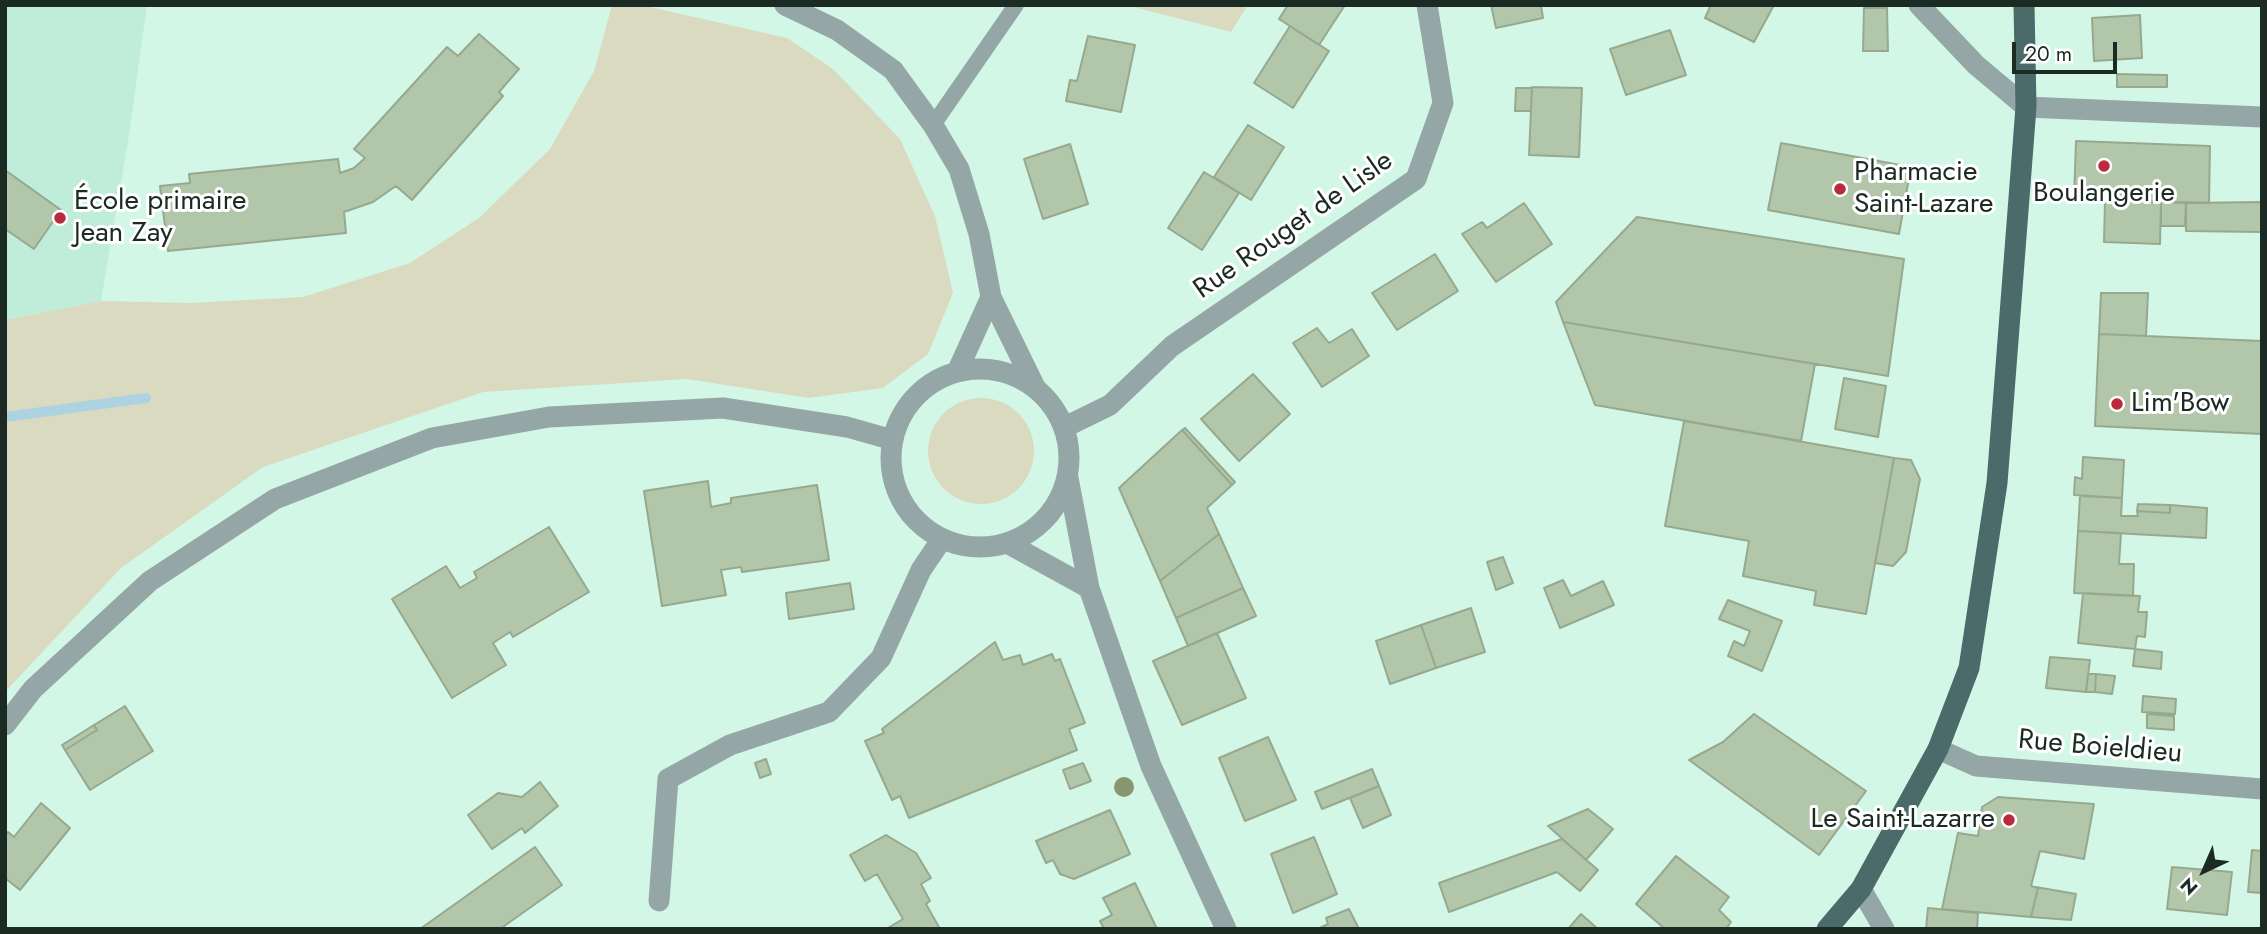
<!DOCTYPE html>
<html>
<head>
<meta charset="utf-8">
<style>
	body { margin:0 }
	#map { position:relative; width:2267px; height:934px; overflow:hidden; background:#d3f7e6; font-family:Jost,sans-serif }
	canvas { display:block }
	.frame { position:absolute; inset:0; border:7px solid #1c2a24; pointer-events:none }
	.north { position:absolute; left:2169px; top:836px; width:70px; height:70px; -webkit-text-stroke:5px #fff; paint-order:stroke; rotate:224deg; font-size:19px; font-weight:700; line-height:28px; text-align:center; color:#1c2a24 }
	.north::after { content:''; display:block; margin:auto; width:24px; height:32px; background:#1c2a24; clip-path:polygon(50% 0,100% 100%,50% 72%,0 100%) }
	.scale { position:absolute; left:2012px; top:42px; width:105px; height:32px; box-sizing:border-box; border:4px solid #1c2a24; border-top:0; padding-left:9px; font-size:21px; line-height:24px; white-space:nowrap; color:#1c2a24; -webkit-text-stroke:5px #fff; paint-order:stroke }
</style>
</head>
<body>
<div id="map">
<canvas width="2267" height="934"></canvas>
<div class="frame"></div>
<div class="north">N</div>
<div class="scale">20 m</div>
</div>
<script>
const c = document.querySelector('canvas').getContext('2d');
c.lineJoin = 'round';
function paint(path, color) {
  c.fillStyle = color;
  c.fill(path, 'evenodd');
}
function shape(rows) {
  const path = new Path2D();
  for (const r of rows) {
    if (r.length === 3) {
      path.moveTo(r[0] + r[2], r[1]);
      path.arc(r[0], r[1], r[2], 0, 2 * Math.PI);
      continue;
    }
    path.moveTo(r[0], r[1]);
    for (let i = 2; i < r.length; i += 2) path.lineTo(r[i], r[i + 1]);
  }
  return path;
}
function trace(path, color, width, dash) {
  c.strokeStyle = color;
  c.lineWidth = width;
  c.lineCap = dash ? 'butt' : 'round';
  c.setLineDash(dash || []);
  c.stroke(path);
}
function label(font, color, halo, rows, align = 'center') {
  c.font = font + ' Jost,sans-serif';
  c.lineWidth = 6;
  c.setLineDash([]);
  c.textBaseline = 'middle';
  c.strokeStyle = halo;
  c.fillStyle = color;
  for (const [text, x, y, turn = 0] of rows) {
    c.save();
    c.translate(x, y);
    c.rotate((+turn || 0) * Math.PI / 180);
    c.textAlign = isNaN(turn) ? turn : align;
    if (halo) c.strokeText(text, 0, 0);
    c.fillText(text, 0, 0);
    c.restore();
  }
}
const built = shape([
	[5,5,147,5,129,135,101,301,5,320]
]);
const green = shape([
	[612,5,641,5,787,38,833,69,900,139,935,216,953,293,928,354,883,388,809,398,687,379,483,392,263,467,121,568,5,692,5,320,101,301,190,303,303,297,410,263,479,218,550,149,594,71],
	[1126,5,1248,5,1231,32],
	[981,451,53]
]);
const stream = shape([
	[5,417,146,398]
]);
const building = shape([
	[1288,5,1345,5,1319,45,1279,19,1288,5],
	[1491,5,1541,5,1543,18,1496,28,1491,5],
	[1711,5,1774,5,1754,42,1705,18,1711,5],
	[1864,8,1887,8,1888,51,1863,51,1864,8],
	[2140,15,2142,58,2094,61,2092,18,2140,15],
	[1290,26,1329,51,1293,108,1254,83,1290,26],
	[1670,30,1686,75,1626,95,1610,49,1670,30],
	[479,34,519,69,499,92,503,96,412,200,396,186,373,202,344,212,346,233,168,251,160,186,190,183,189,174,338,159,340,173,354,168,365,158,354,149,447,47,458,56,479,34],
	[1088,36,1135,45,1121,112,1066,101,1070,80,1077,81,1088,36],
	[2117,74,2167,75,2167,87,2117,87,2117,74],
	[1532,87,1582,88,1579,157,1529,155,1532,87],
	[1516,88,1532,88,1531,111,1515,111,1516,88],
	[1248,125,1284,147,1251,200,1214,177,1248,125],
	[2076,141,2210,146,2209,203,2074,199,2076,141],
	[1781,143,1911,167,1899,234,1768,210,1781,143],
	[1070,144,1088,204,1043,219,1024,159,1070,144],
	[5,170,61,210,34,249,5,229,5,170],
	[1204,172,1239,193,1202,250,1168,228,1204,172],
	[2105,200,2161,202,2160,244,2104,242,2105,200],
	[2161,202,2186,203,2185,226,2161,226,2161,202],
	[2262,202,2262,232,2186,231,2186,203,2262,202],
	[1524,203,1552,244,1496,282,1462,234,1482,222,1487,228,1524,203],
	[1637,217,1904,259,1888,376,1563,322,1556,302,1637,217],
	[1435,254,1458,291,1397,330,1372,293,1435,254],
	[2101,293,2148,293,2146,336,2099,334,2101,293],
	[1563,322,1815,364,1801,441,1595,405,1563,322],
	[1317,328,1329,343,1352,329,1369,356,1322,387,1293,343,1317,328],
	[2099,334,2262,341,2262,434,2095,426,2099,334],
	[1253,374,1290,414,1239,461,1201,419,1253,374],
	[1844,378,1886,386,1878,437,1835,429,1844,378],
	[1684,421,1894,458,1866,614,1814,605,1816,591,1743,576,1749,541,1665,526,1684,421],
	[1185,428,1235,482,1232,485,1182,430,1185,428],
	[1182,430,1232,485,1207,508,1219,534,1160,581,1119,488,1182,430],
	[2083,457,2124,460,2122,498,2074,495,2075,477,2082,479,2083,457],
	[1894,458,1911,460,1920,479,1906,552,1893,566,1875,563,1894,458],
	[708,481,711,507,731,503,731,498,817,485,829,560,742,572,741,567,721,570,726,595,662,606,644,491,708,481],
	[2080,496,2122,498,2121,516,2138,516,2137,511,2170,513,2170,505,2207,508,2206,538,2078,531,2080,496],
	[2138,504,2170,505,2170,513,2137,511,2138,504],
	[549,527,589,592,513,637,510,632,493,643,506,665,452,698,392,599,446,566,460,588,477,578,474,572,549,527],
	[2078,531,2121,533,2119,564,2134,564,2133,596,2074,593,2078,531],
	[1219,534,1243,588,1176,618,1160,581,1219,534],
	[1503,557,1513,583,1496,590,1487,562,1503,557],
	[1563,580,1571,596,1603,581,1614,605,1560,628,1544,588,1563,580],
	[850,583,854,609,789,619,786,593,850,583],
	[1243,588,1256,616,1188,646,1176,618,1243,588],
	[2083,593,2140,596,2138,612,2147,612,2145,637,2137,636,2135,649,2078,643,2083,593],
	[1728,600,1782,621,1762,671,1728,656,1734,641,1744,646,1750,631,1719,619,1728,600],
	[1471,608,1485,652,1436,668,1421,625,1471,608],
	[1421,625,1436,668,1390,684,1376,641,1421,625],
	[1217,633,1246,698,1182,725,1153,661,1217,633],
	[995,642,1003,660,1020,655,1023,665,1052,654,1055,661,1060,659,1085,723,1069,729,1077,750,909,818,900,796,892,800,865,741,884,733,882,729,995,642],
	[2135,649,2162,652,2161,669,2133,666,2135,649],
	[2050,657,2090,660,2086,692,2046,688,2050,657],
	[2088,674,2096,674,2095,692,2086,692,2088,674],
	[2096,674,2115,676,2112,694,2095,692,2096,674],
	[2143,696,2176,699,2175,714,2142,712,2143,696],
	[125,706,153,751,90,790,65,750,97,730,94,725,125,706],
	[1754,714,1866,791,1819,855,1689,760,1723,742,1754,714],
	[2147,714,2174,716,2174,730,2147,728,2147,714],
	[94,725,97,730,65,750,62,745,94,725],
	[1268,737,1296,800,1245,821,1219,758,1268,737],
	[766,759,771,774,760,778,755,763,766,759],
	[1083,763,1091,781,1070,789,1063,770,1083,763],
	[1372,769,1379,786,1322,809,1315,792,1372,769],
	[540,782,558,806,525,833,522,828,492,849,468,815,498,793,522,797,540,782],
	[1379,786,1391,815,1363,828,1350,798,1379,786],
	[1998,797,2094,804,2084,859,2040,851,2031,886,2038,888,2031,917,1942,909,1958,833,1978,836,1982,807,1998,797],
	[41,803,70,828,20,890,5,878,5,835,8,832,14,837,41,803],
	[1588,809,1613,829,1586,860,1548,826,1588,809],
	[1110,810,1130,854,1074,879,1060,874,1053,860,1046,863,1036,841,1110,810],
	[886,835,916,853,931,878,921,884,930,901,926,904,940,929,886,929,903,919,877,874,865,881,850,855,886,835],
	[1314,837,1337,894,1293,913,1271,854,1314,837],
	[1562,839,1598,870,1580,891,1557,872,1449,912,1439,883,1562,839],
	[535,847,562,885,500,929,420,929,535,847],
	[2252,850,2262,851,2262,893,2248,892,2252,850],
	[1676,856,1729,897,1719,910,1731,922,1726,929,1665,929,1636,904,1676,856],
	[2172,867,2232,872,2227,915,2167,909,2172,867],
	[1135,883,1157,929,1104,929,1100,921,1112,915,1103,898,1135,883],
	[2036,887,2076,894,2071,920,2031,917,2038,888,2036,887],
	[1928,908,1978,913,1977,929,1926,929,1928,908],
	[1349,909,1359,929,1318,929,1328,924,1326,918,1349,909],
	[1581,914,1598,929,1568,929,1581,914]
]);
const lane = shape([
	[933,125,1016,5]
]);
const street = shape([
	[785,5,837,30,893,70,933,125,959,169,979,234,991,297],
	[1919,5,1976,65,2026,107,2262,117],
	[980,458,89],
	[957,372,991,297,1036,389],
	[1065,427,1110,405,1172,346,1416,179,1443,103,1427,5],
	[1009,544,1089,588,1068,478],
	[1089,588,1151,766,1226,929],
	[5,725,33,689,150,581,275,499,432,438,549,417,723,408,847,427,893,440],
	[1938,749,1976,766,2262,789],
	[1861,889,1884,929],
	[659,901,668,779,730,745,829,712,881,658,921,570,942,539]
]);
const primary = shape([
	[1827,929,1861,889,1938,749,1969,668,1997,483,2026,107,2024,5]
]);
const trees = [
	[1124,787]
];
const markers = [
	[2104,166,7,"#bb2a3c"],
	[1840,189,7,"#bb2a3c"],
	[60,218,7,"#bb2a3c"],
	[2117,404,7,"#bb2a3c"],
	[2009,820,7,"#bb2a3c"]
];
const poiNames = [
	["Pharmacie",1854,173],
	["Saint-Lazare",1854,205],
	["Boulangerie",2104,194,"center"],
	["École primaire",74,202],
	["Jean Zay",74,234],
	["Lim'Bow",2131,404],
	["Le Saint-Lazarre",1995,820,"right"]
];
const streetNames = [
	["Rue Rouget de Lisle",1294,226,-35],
	["Rue Boieldieu",2100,748,5]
];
paint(built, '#c0edd9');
paint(green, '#dadac1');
trace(stream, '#add3e2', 10);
paint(building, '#b2c6aa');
trace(building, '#96a98e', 2);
trace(lane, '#95a6a6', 16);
trace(street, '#95a6a6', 21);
trace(primary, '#4b6b6b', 21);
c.fillStyle = '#87966e';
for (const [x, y] of trees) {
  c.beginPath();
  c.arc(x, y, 10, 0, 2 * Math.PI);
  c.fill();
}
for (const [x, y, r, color] of markers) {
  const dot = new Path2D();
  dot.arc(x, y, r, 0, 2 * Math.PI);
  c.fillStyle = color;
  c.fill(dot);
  trace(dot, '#fff', 2.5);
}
label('28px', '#1c2a24', '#fff', poiNames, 'left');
label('28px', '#1c2a24', '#fff', streetNames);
</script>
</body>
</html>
